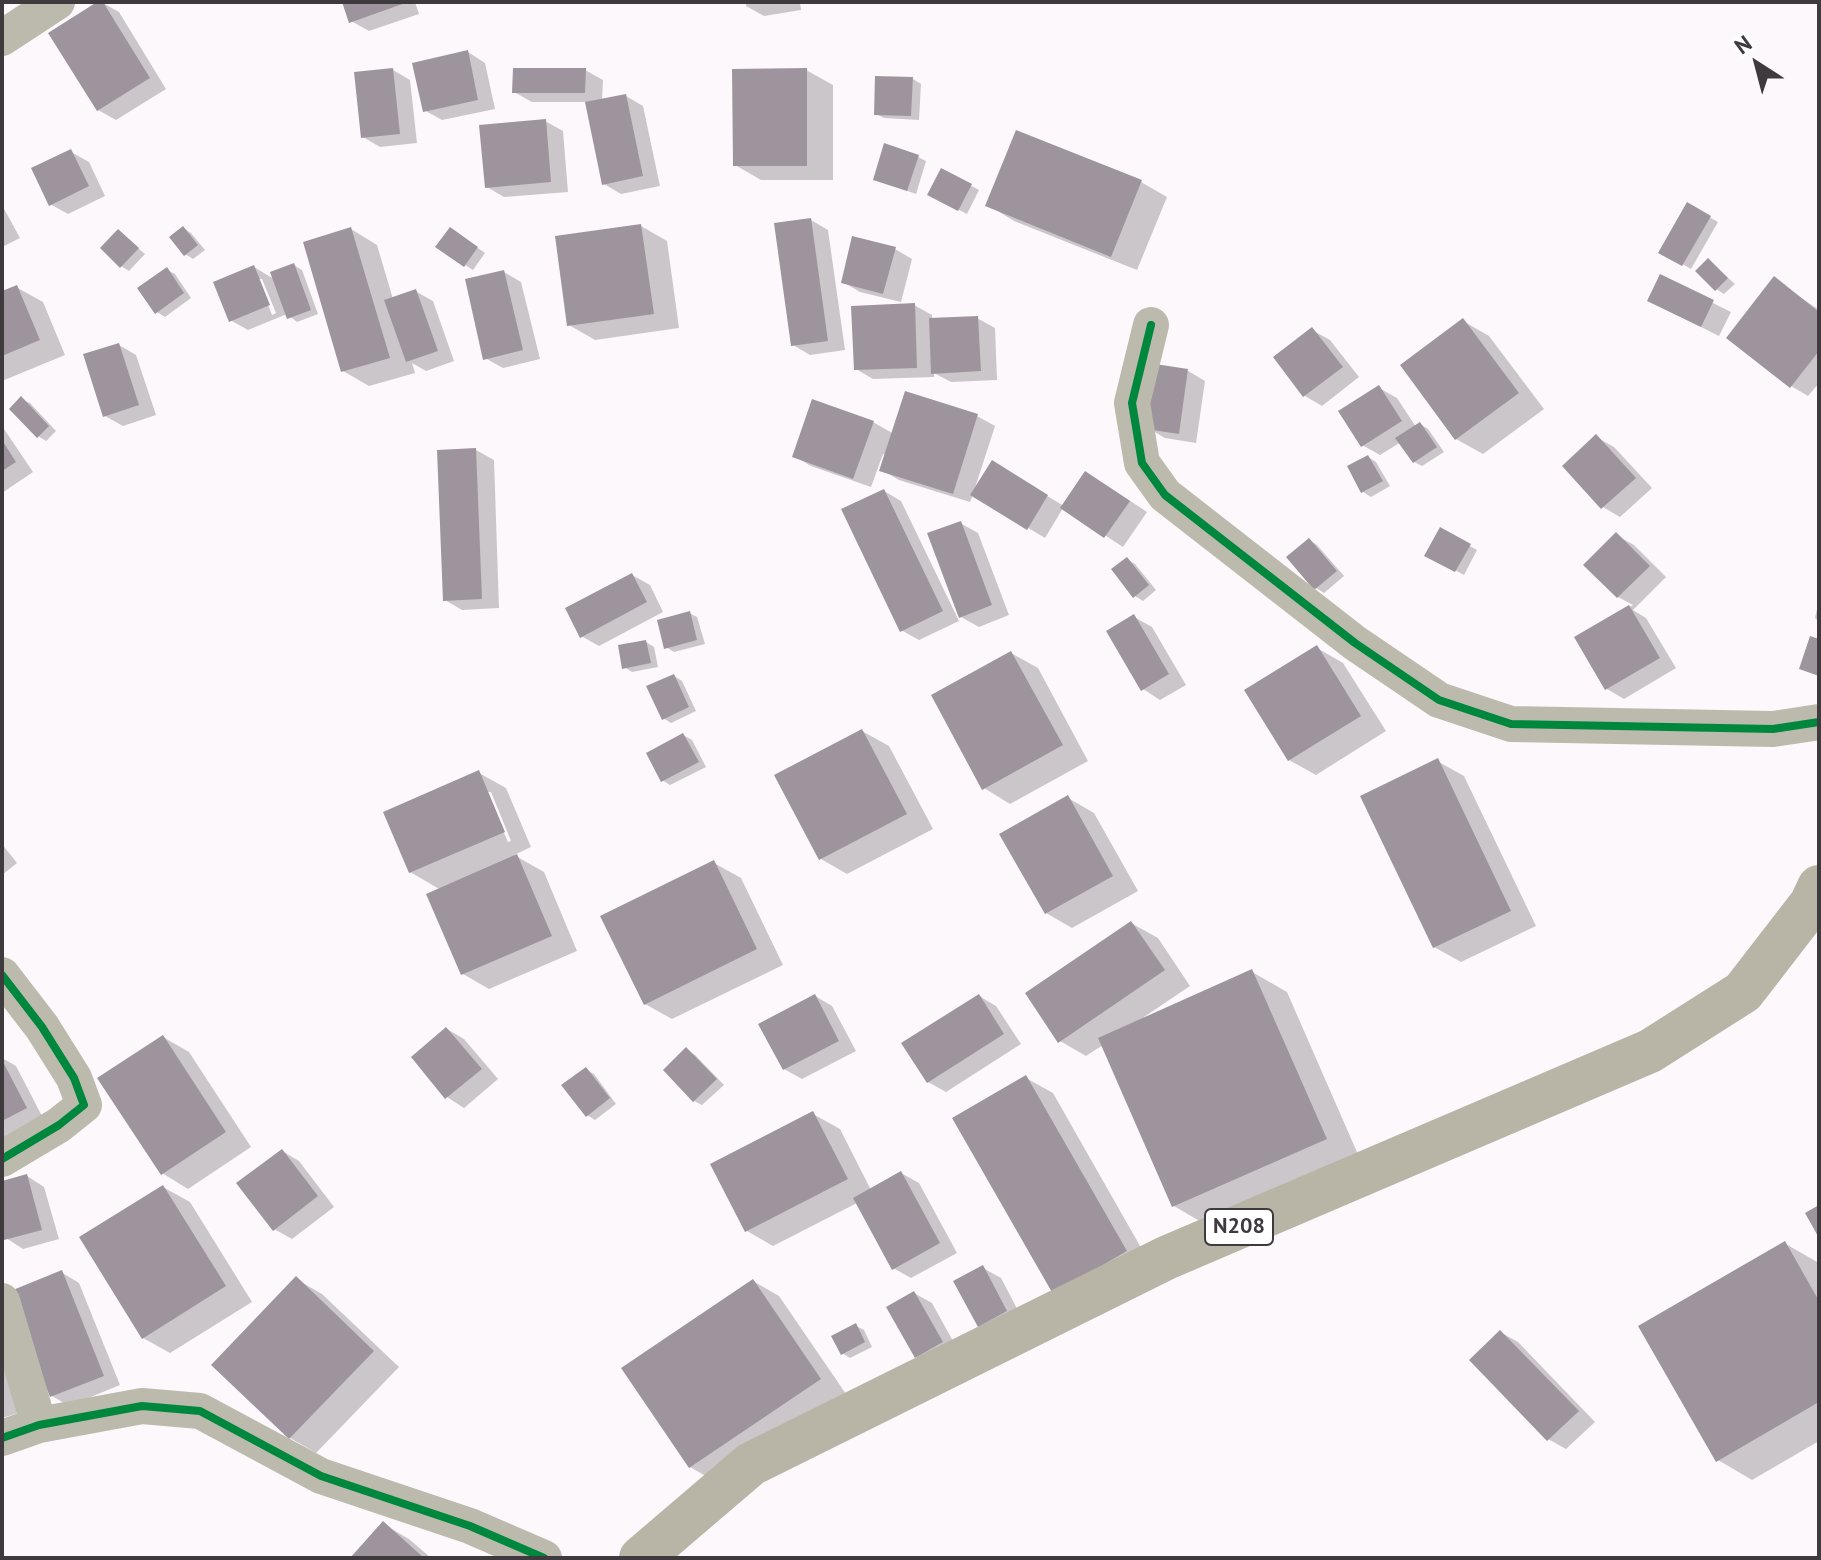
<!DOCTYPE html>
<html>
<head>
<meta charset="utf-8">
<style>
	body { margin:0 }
	#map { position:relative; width:1821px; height:1560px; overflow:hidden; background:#fdf8fc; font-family:"PT Sans",sans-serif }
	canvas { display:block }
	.frame { position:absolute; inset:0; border:4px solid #3e3a3e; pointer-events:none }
	.north { position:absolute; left:1717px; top:24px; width:80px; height:80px; -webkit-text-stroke:6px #fff; paint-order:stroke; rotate:324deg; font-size:22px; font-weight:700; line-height:32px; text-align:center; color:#3e3a3e }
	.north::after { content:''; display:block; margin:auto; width:28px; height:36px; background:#3e3a3e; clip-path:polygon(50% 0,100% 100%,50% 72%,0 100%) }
</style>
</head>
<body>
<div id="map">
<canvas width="1821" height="1560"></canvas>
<div class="frame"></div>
<div class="north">N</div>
</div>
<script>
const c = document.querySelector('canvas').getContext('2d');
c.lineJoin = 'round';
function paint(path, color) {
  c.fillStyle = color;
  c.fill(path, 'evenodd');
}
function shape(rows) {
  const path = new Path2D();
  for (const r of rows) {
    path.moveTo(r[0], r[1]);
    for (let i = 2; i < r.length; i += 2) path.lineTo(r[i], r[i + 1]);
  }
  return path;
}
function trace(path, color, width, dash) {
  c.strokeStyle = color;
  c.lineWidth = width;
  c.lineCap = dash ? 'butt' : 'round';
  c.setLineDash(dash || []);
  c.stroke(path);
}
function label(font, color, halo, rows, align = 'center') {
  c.font = font + ' "PT Sans",sans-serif';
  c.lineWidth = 8;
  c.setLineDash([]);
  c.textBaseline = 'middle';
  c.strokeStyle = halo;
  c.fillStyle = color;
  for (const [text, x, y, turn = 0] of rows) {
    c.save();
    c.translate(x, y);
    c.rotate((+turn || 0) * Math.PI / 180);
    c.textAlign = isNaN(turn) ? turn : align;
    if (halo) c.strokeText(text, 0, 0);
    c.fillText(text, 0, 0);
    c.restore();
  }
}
const shadow = shape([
	[101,2,119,12,166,89,116,120,98,110],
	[344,2,415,2,419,14,369,31,351,21],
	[746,2,800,2,801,10,764,16,746,6],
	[468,52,485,63,495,109,442,120,424,110],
	[393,70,410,80,417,143,380,147,363,137],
	[585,70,603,80,602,101,626,96,643,106,660,186,621,194,604,184,587,102,532,102,514,92],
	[806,70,833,85,833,180,761,180,735,165],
	[913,79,921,84,919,120,884,118,876,114],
	[545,121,563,131,568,192,504,197,487,187],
	[71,152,89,162,105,196,68,214,50,204],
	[918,157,926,161,916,194,875,179],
	[942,170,979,190,967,214,930,195],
	[1141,182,1167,197,1137,270,1014,221,988,205],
	[2,205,20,238,2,247],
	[1688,205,1718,222,1691,269,1661,252],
	[811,220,828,230,845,350,810,355,793,345],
	[641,226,667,241,679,328,595,340,569,325],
	[183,228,191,233,205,250,193,259,185,254],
	[351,229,377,245,393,299,415,291,433,301,454,361,426,371,412,363,415,373,369,386,343,371],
	[119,232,145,254,129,271,121,266],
	[458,234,485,253,473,270,465,265],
	[895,249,912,259,901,302,860,292,843,282],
	[1708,260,1735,284,1724,294,1716,289],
	[294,265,302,270,318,314,297,322,287,314,248,330,230,320,254,267,274,279],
	[258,279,262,279,276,313,272,315],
	[167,270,175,274,191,298,165,317,157,312],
	[504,272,521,282,540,359,503,368,485,358],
	[1661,277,1731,312,1719,336,1667,310],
	[1774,279,1819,310,1819,383,1808,396,1791,386],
	[16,287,43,302,65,355,2,381,2,293],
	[914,305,932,315,932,320,977,318,995,328,997,380,951,382,934,373,934,377,873,379,856,369],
	[1463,321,1489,336,1544,409,1483,454,1456,439],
	[1312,330,1330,340,1359,377,1322,406,1305,396],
	[119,345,136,355,156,415,123,426,105,416],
	[1157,367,1188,371,1205,381,1196,443,1165,438,1148,428],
	[1379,388,1397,398,1416,427,1420,424,1428,429,1444,452,1422,466,1414,462,1401,442,1380,455,1362,445],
	[907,393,977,416,995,426,975,488,992,463,1064,506,1103,483,1147,512,1123,547,1063,508,1045,538,973,495,970,502,899,480,882,470,887,455,883,454,871,487,811,466,794,456,873,422,894,434],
	[21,399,30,403,56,431,46,441,38,436],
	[2,426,33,472,2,493],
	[1596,437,1614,447,1652,488,1620,517,1603,507],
	[476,450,494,460,499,608,462,610,445,600],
	[1368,457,1376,462,1390,486,1371,497,1363,492],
	[884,491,901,501,959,621,919,640,901,630],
	[960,523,978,533,1009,615,979,627,961,617],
	[1440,529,1477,550,1464,575,1427,555],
	[1616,535,1634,545,1666,577,1633,610,1646,618,1676,668,1624,699,1607,689,1577,638,1633,605,1618,597],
	[1309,540,1317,545,1344,576,1324,593,1316,588],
	[1127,559,1135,564,1156,590,1143,601,1135,596],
	[632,575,650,585,663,612,599,646,581,636],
	[1819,601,1819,621,1815,618],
	[689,613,697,617,705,644,674,652,666,647],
	[1134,617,1152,627,1186,685,1160,700,1143,689],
	[646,642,654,647,658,667,632,672,624,667],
	[1317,648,1343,663,1386,731,1316,775,1289,760],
	[1011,653,1038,668,1088,761,1010,804,984,788],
	[674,676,682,681,696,711,671,723,663,718],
	[862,731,889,746,933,829,847,874,821,859],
	[683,735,692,740,706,767,670,785,662,780],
	[1437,761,1464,776,1536,926,1461,962,1434,947],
	[479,773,506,788,531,847,514,855,544,872,577,951,489,989,463,974,441,890,410,872],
	[486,792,491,792,511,841,508,842],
	[1068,798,1094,813,1138,891,1072,928,1046,913],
	[2,844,17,863,2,875],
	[714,863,741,878,783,965,672,1019,645,1004],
	[1131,923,1158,938,1190,986,1144,1017,1145,1019,1252,972,1287,992,1360,1159,1208,1226,1174,1206,1103,1045,1086,1056,1060,1041],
	[815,996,832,1006,856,1051,802,1079,784,1069],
	[979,996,996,1006,1021,1044,946,1092,928,1082],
	[447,1029,464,1039,498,1079,464,1108,447,1097],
	[163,1037,189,1052,251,1147,188,1189,162,1173],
	[687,1050,695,1055,724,1085,702,1105,694,1101],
	[2,1058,16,1066,43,1118,2,1140],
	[586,1070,594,1074,616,1104,595,1120,587,1115],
	[1026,1078,1053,1093,1152,1267,1080,1308],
	[813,1114,840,1129,871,1190,901,1173,919,1183,957,1253,911,1278,893,1268,857,1203,773,1246,747,1231],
	[282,1151,299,1161,334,1207,292,1239,274,1229],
	[27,1176,44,1187,59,1239,23,1249,6,1238,2,1224,2,1183],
	[163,1187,190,1202,252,1302,170,1353,143,1338],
	[1784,1243,1819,1263,1819,1441,1752,1480,1718,1460],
	[983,1268,1001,1278,1024,1322,979,1326],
	[61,1272,79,1283,120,1385,69,1406,52,1396],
	[296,1279,322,1294,399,1367,316,1453,290,1438],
	[753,1281,779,1296,846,1394,716,1482,690,1467],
	[914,1293,932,1303,959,1352,934,1366,916,1356],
	[856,1326,864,1330,872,1347,850,1358,842,1353],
	[1500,1332,1518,1342,1595,1422,1566,1449,1548,1439],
	[2,1336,25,1411,2,1418],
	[383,1524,409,1539,431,1558,352,1558]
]);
const building = shape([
	[97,2,103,2,150,78,97,111,48,33],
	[342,2,408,2,349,23],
	[468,50,478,100,423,112,412,63],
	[393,68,400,134,361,138,354,72],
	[513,68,586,68,585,93,512,93],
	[807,68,807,166,733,166,732,69],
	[875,76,913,77,911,116,874,115],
	[626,94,643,176,602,185,585,102],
	[546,119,551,182,485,188,479,125],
	[1016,130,1142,180,1111,257,985,206],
	[884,143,919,155,907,191,873,180],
	[71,149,89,186,49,206,31,168],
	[941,168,972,184,958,211,927,195],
	[1687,202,1711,216,1682,266,1658,253],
	[811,218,828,341,791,346,774,223],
	[641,224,654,314,567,326,555,236],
	[183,226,198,245,184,256,169,237],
	[351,227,390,358,341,372,303,242],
	[450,227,478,247,464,267,435,247],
	[118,229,139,248,120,268,100,248],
	[852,236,896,247,883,294,841,283],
	[1708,258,1728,278,1715,291,1695,271],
	[294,263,311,310,287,319,270,272],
	[254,265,270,305,229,322,213,282],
	[167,267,184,293,155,314,137,288],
	[504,270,523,350,483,360,465,279],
	[1660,274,1714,300,1701,327,1647,301],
	[1774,276,1819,312,1819,351,1790,388,1726,338],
	[17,285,40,340,2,356,2,291],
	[416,289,438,351,406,362,384,300],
	[915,303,917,368,854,370,851,306],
	[978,316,981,371,931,374,929,318],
	[1463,318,1519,393,1455,440,1400,365],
	[1312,327,1343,367,1303,397,1273,357],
	[119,343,139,405,103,417,83,354],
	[1155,364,1188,369,1179,434,1146,429],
	[1379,385,1402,421,1361,447,1338,411],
	[905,391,978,414,953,494,879,471],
	[21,396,49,426,37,438,9,409],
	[812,399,874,421,853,479,792,457],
	[1420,422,1437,447,1413,463,1395,438],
	[1596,434,1636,478,1601,509,1562,466],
	[2,440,16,462,2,471],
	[476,448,482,599,443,601,437,450],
	[1368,455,1383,481,1361,493,1347,466],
	[992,460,1048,495,1027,530,970,495],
	[1085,471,1130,501,1104,538,1060,508],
	[884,489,943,611,900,632,841,509],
	[961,521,992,605,959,618,927,533],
	[1440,527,1471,544,1455,572,1424,556],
	[1616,532,1650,566,1617,598,1583,565],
	[1309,538,1337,571,1314,590,1286,557],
	[1127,557,1149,585,1133,598,1111,569],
	[632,573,647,602,580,638,565,608],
	[1629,605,1660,658,1605,690,1574,637],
	[690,611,697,640,664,649,657,620],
	[1134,614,1169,674,1141,691,1106,631],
	[1810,636,1819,639,1819,676,1799,669],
	[646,640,651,663,622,669,618,645],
	[1317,645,1361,716,1288,761,1244,690],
	[1011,651,1063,745,982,790,931,695],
	[674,674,689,707,662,720,646,686],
	[862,729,907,814,819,860,774,775],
	[683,733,699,762,661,782,646,753],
	[1438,758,1511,911,1433,948,1360,796],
	[479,770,505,832,409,873,383,812],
	[1068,795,1113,876,1045,914,999,834],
	[517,854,552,936,461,975,426,894],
	[714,860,757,949,644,1005,600,916],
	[1131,921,1165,970,1058,1043,1025,993],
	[1252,969,1327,1139,1172,1207,1098,1038],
	[815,994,839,1041,783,1070,758,1024],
	[979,994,1004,1034,927,1083,901,1043],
	[446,1027,482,1069,445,1099,411,1057],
	[163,1035,226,1132,161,1175,97,1078],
	[686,1047,717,1079,693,1102,663,1070],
	[2,1060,27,1108,2,1121],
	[586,1067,610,1098,586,1117,561,1085],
	[1026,1075,1127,1251,1053,1294,952,1118],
	[813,1111,848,1179,745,1232,710,1164],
	[282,1149,318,1196,273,1231,236,1183],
	[901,1171,940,1243,892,1270,853,1198],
	[27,1174,42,1230,4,1240,2,1181],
	[163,1185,226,1286,142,1339,79,1237],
	[1819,1205,1819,1238,1805,1213],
	[1785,1241,1819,1301,1819,1402,1716,1462,1638,1326],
	[983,1265,1007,1311,978,1327,953,1281],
	[62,1270,104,1376,50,1397,8,1292],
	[296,1276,374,1351,289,1439,211,1365],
	[753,1279,821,1379,689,1468,621,1368],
	[914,1291,943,1342,915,1358,886,1307],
	[856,1323,865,1342,841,1355,831,1336],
	[1500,1330,1579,1411,1547,1441,1469,1360],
	[383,1521,424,1558,350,1558]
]);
const street = shape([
	[2,38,57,2],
	[1151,325,1132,403,1142,463,1165,495,1355,643,1439,700,1511,724,1773,729,1819,722],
	[2,975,42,1027,74,1078,84,1105,59,1125,2,1159],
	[2,1301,39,1425],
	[2,1438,39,1425,142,1406,200,1411,321,1476,470,1526,544,1558]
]);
const highway = shape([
	[641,1558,751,1464,1166,1258,1650,1051,1743,992,1811,904,1819,887]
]);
const cycleway = shape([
	[1151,325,1132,403,1142,463,1165,495,1355,643,1439,700,1511,724,1773,729,1819,722],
	[2,975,42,1027,74,1078,84,1105,59,1125,2,1159],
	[2,1438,39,1425,142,1406,200,1411,321,1476,470,1526,544,1558]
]);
const shields = [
	[1239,1227,68]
];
const shieldNames = [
	["N208",1239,1227]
];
paint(shadow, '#0003');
paint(building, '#9e949d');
trace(street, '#bcbaac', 36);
trace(highway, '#b8b5a6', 44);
trace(cycleway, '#00873e', 8);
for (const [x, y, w] of shields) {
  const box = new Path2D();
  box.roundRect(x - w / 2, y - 18, w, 36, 6);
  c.fillStyle = '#fff';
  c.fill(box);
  trace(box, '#3e3a3e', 2);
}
label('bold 22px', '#3e3a3e', null, shieldNames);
</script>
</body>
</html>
